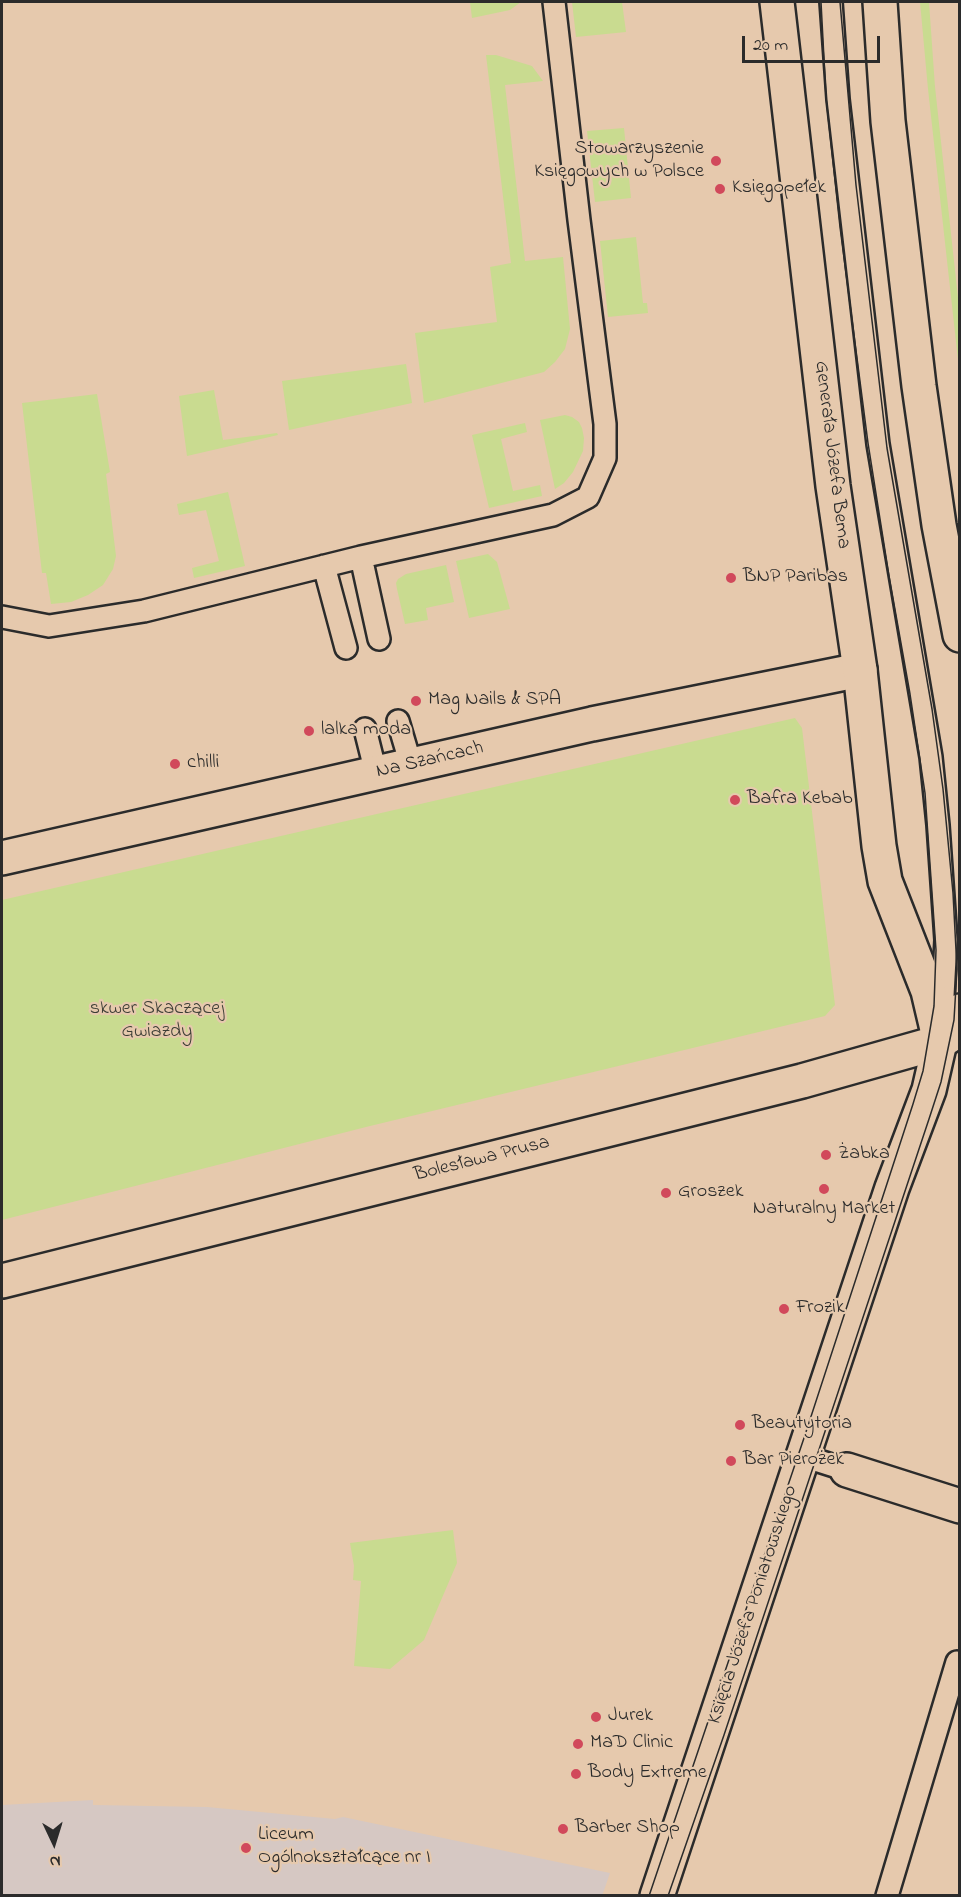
<!DOCTYPE html>
<html>
<head>
<meta charset="utf-8">
<style>
	body { margin:0 }
	#map { position:relative; width:961px; height:1897px; overflow:hidden; background:#e6c9ad; font-family:"Indie Flower",sans-serif }
	canvas { display:block }
	.frame { position:absolute; inset:0; border:3px solid #2b2b2b; pointer-events:none }
	.north { position:absolute; left:24px; top:1813px; width:60px; height:60px; -webkit-text-stroke:4px #e6c9ad; paint-order:stroke; rotate:176deg; font-size:16px; font-weight:700; line-height:24px; text-align:center; color:#2b2b2b }
	.north::after { content:''; display:block; margin:auto; width:21px; height:27px; background:#2b2b2b; clip-path:polygon(50% 0,100% 100%,50% 72%,0 100%) }
	.scale { position:absolute; left:742px; top:36px; width:138px; height:27px; box-sizing:border-box; border:3px solid #2b2b2b; border-top:0; padding-left:8px; font-size:18px; line-height:21px; white-space:nowrap; color:#2b2b2b; -webkit-text-stroke:4px #e6c9ad; paint-order:stroke }
</style>
</head>
<body>
<div id="map">
<canvas width="961" height="1897"></canvas>
<div class="frame"></div>
<div class="north">N</div>
<div class="scale">20 m</div>
</div>
<script>
const c = document.querySelector('canvas').getContext('2d');
c.lineJoin = 'round';
function paint(path, color) {
  c.fillStyle = color;
  c.fill(path, 'evenodd');
}
function shape(rows) {
  const path = new Path2D();
  for (const r of rows) {
    path.moveTo(r[0], r[1]);
    for (let i = 2; i < r.length; i += 2) path.lineTo(r[i], r[i + 1]);
  }
  return path;
}
function trace(path, color, width, dash) {
  c.strokeStyle = color;
  c.lineWidth = width;
  c.lineCap = dash ? 'butt' : 'round';
  c.setLineDash(dash || []);
  c.stroke(path);
}
function label(font, color, halo, rows, align = 'center') {
  c.font = font + ' "Indie Flower",sans-serif';
  c.lineWidth = 4.5;
  c.setLineDash([]);
  c.textBaseline = 'middle';
  c.strokeStyle = halo;
  c.fillStyle = color;
  for (const [text, x, y, turn = 0] of rows) {
    c.save();
    c.translate(x, y);
    c.rotate((+turn || 0) * Math.PI / 180);
    c.textAlign = isNaN(turn) ? turn : align;
    if (halo) c.strokeText(text, 0, 0);
    c.fillText(text, 0, 0);
    c.restore();
  }
}
const built = shape([
	[93,1800,93,1805,207,1807,335,1819,343,1817,610,1873,602,1896,2,1895,2,1805]
]);
const green = shape([
	[470,2,521,2,510,10,472,18],
	[572,2,622,2,626,32,576,37],
	[920,2,929,2,935,87,959,307,959,369,928,89],
	[486,55,496,55,532,66,543,81,505,85,525,261,563,257,570,329,565,349,555,362,544,372,424,403,415,333,497,322,490,267,511,263],
	[624,128,631,198,595,202,587,131],
	[636,237,643,303,647,303,648,313,608,317,600,241],
	[406,364,412,403,289,430,282,381],
	[214,390,223,440,277,433,278,435,187,456,179,396],
	[97,394,110,472,106,474,116,556,113,569,103,585,88,595,71,602,51,604,46,573,42,573,22,403],
	[565,415,572,417,579,422,582,428,584,438,583,451,573,472,564,483,555,489,540,420],
	[525,423,527,432,501,439,513,491,540,485,542,496,489,508,472,435],
	[228,492,245,566,194,578,192,568,219,561,206,510,179,515,177,504],
	[488,554,497,562,510,609,469,618,456,561],
	[446,565,454,602,426,608,428,620,405,624,397,589,396,583,398,579,406,574],
	[795,718,802,728,835,1005,825,1016,366,1127,2,1220,2,900],
	[453,1530,457,1563,424,1640,390,1669,354,1666,361,1581,353,1580,354,1566,350,1543]
]);
const service = shape([
	[831,2,838,99,878,444,931,757,938,825,946,940,942,1014],
	[361,557,379,639],
	[324,566,346,648],
	[2,617,49,626,144,611,361,557,553,515,588,497,605,458,605,424,579,220,554,2],
	[398,721,411,765],
	[365,729,376,773],
	[803,1456,847,1470],
	[887,1896,957,1662]
]);
const minor = shape([
	[2,858,592,724,860,670],
	[2,1281,802,1081,940,1042,960,1029],
	[847,1470,960,1506]
]);
const tertiary = shape([
	[777,2,833,486,860,670,879,846,885,881,928,991,940,1042],
	[880,2,888,121,919,386,939,525,960,635],
	[657,1896,892,1188,929,1090,940,1042,960,1011]
]);
const tram = shape([
	[649,1896,804,1438,913,1104,923,1071,934,1006,936,950,925,793,910,694,889,576,868,443,840,227,826,97,821,2],
	[668,1896,724,1735,929,1119,941,1082,954,1020,957,969,953,893,943,789,932,709,887,448,856,185,840,2]
]);
const markers = [
	[716,161,6,"#d1495b"],
	[720,189,6,"#d1495b"],
	[731,578,6,"#d1495b"],
	[416,701,6,"#d1495b"],
	[309,731,6,"#d1495b"],
	[175,764,6,"#d1495b"],
	[735,800,6,"#d1495b"],
	[826,1155,6,"#d1495b"],
	[824,1189,6,"#d1495b"],
	[666,1193,6,"#d1495b"],
	[784,1309,6,"#d1495b"],
	[740,1425,6,"#d1495b"],
	[731,1461,6,"#d1495b"],
	[596,1717,6,"#d1495b"],
	[578,1744,6,"#d1495b"],
	[576,1774,6,"#d1495b"],
	[563,1829,6,"#d1495b"],
	[246,1848,6,"#d1495b"]
];
const poiNames = [
	["Stowarzyszenie",704,150,"right"],
	["Księgowych w Polsce",704,173,"right"],
	["Księgopełek",732,189],
	["BNP Paribas",743,578],
	["Mag Nails & SPA",428,701],
	["lalka moda",321,731],
	["chilli",187,764],
	["Bafra Kebab",747,800],
	["Żabka",838,1155],
	["Groszek",678,1193],
	["Naturalny Market",824,1210,"center"],
	["Frozik",796,1309],
	["Beautytoria",752,1425],
	["Bar Pierożek",743,1461],
	["Jurek",608,1717],
	["MaD Clinic",590,1744],
	["Body Extreme",588,1774],
	["Barber Shop",575,1829],
	["Liceum",258,1836],
	["Ogólnokształcące nr I",258,1859]
];
const streetNames = [
	["Generała Józefa Bema",831,455,83],
	["Na Szańcach",430,761,-13],
	["Bolesława Prusa",482,1160,-14],
	["Księcia Józefa Poniatowskiego",754,1605,-72]
];
const parkNames = [
	["skwer Skaczącej",157,1010],
	["Gwiazdy",157,1033]
];
paint(built, '#d6c8c3');
paint(green, '#c9db90');
trace(service, '#2b2b2b', 26);
trace(minor, '#2b2b2b', 38);
trace(tertiary, '#2b2b2b', 38);
trace(service, '#e6c9ad', 21);
trace(minor, '#e6c9ad', 33);
trace(tertiary, '#e6c9ad', 33);
trace(tram, '#2b2b2b', 1.5);
for (const [x, y, r, color] of markers) {
  const dot = new Path2D();
  dot.arc(x, y, r, 0, 2 * Math.PI);
  c.fillStyle = color;
  c.fill(dot);
  trace(dot, '#e6c9ad', 2);
}
label('20px', '#2b2b2b', '#e6c9ad', poiNames, 'left');
label('20px', '#2b2b2b', '#e6c9ad', streetNames);
label('20px', '#3b3d35', '#e6c9ad', parkNames);
</script>
</body>
</html>
